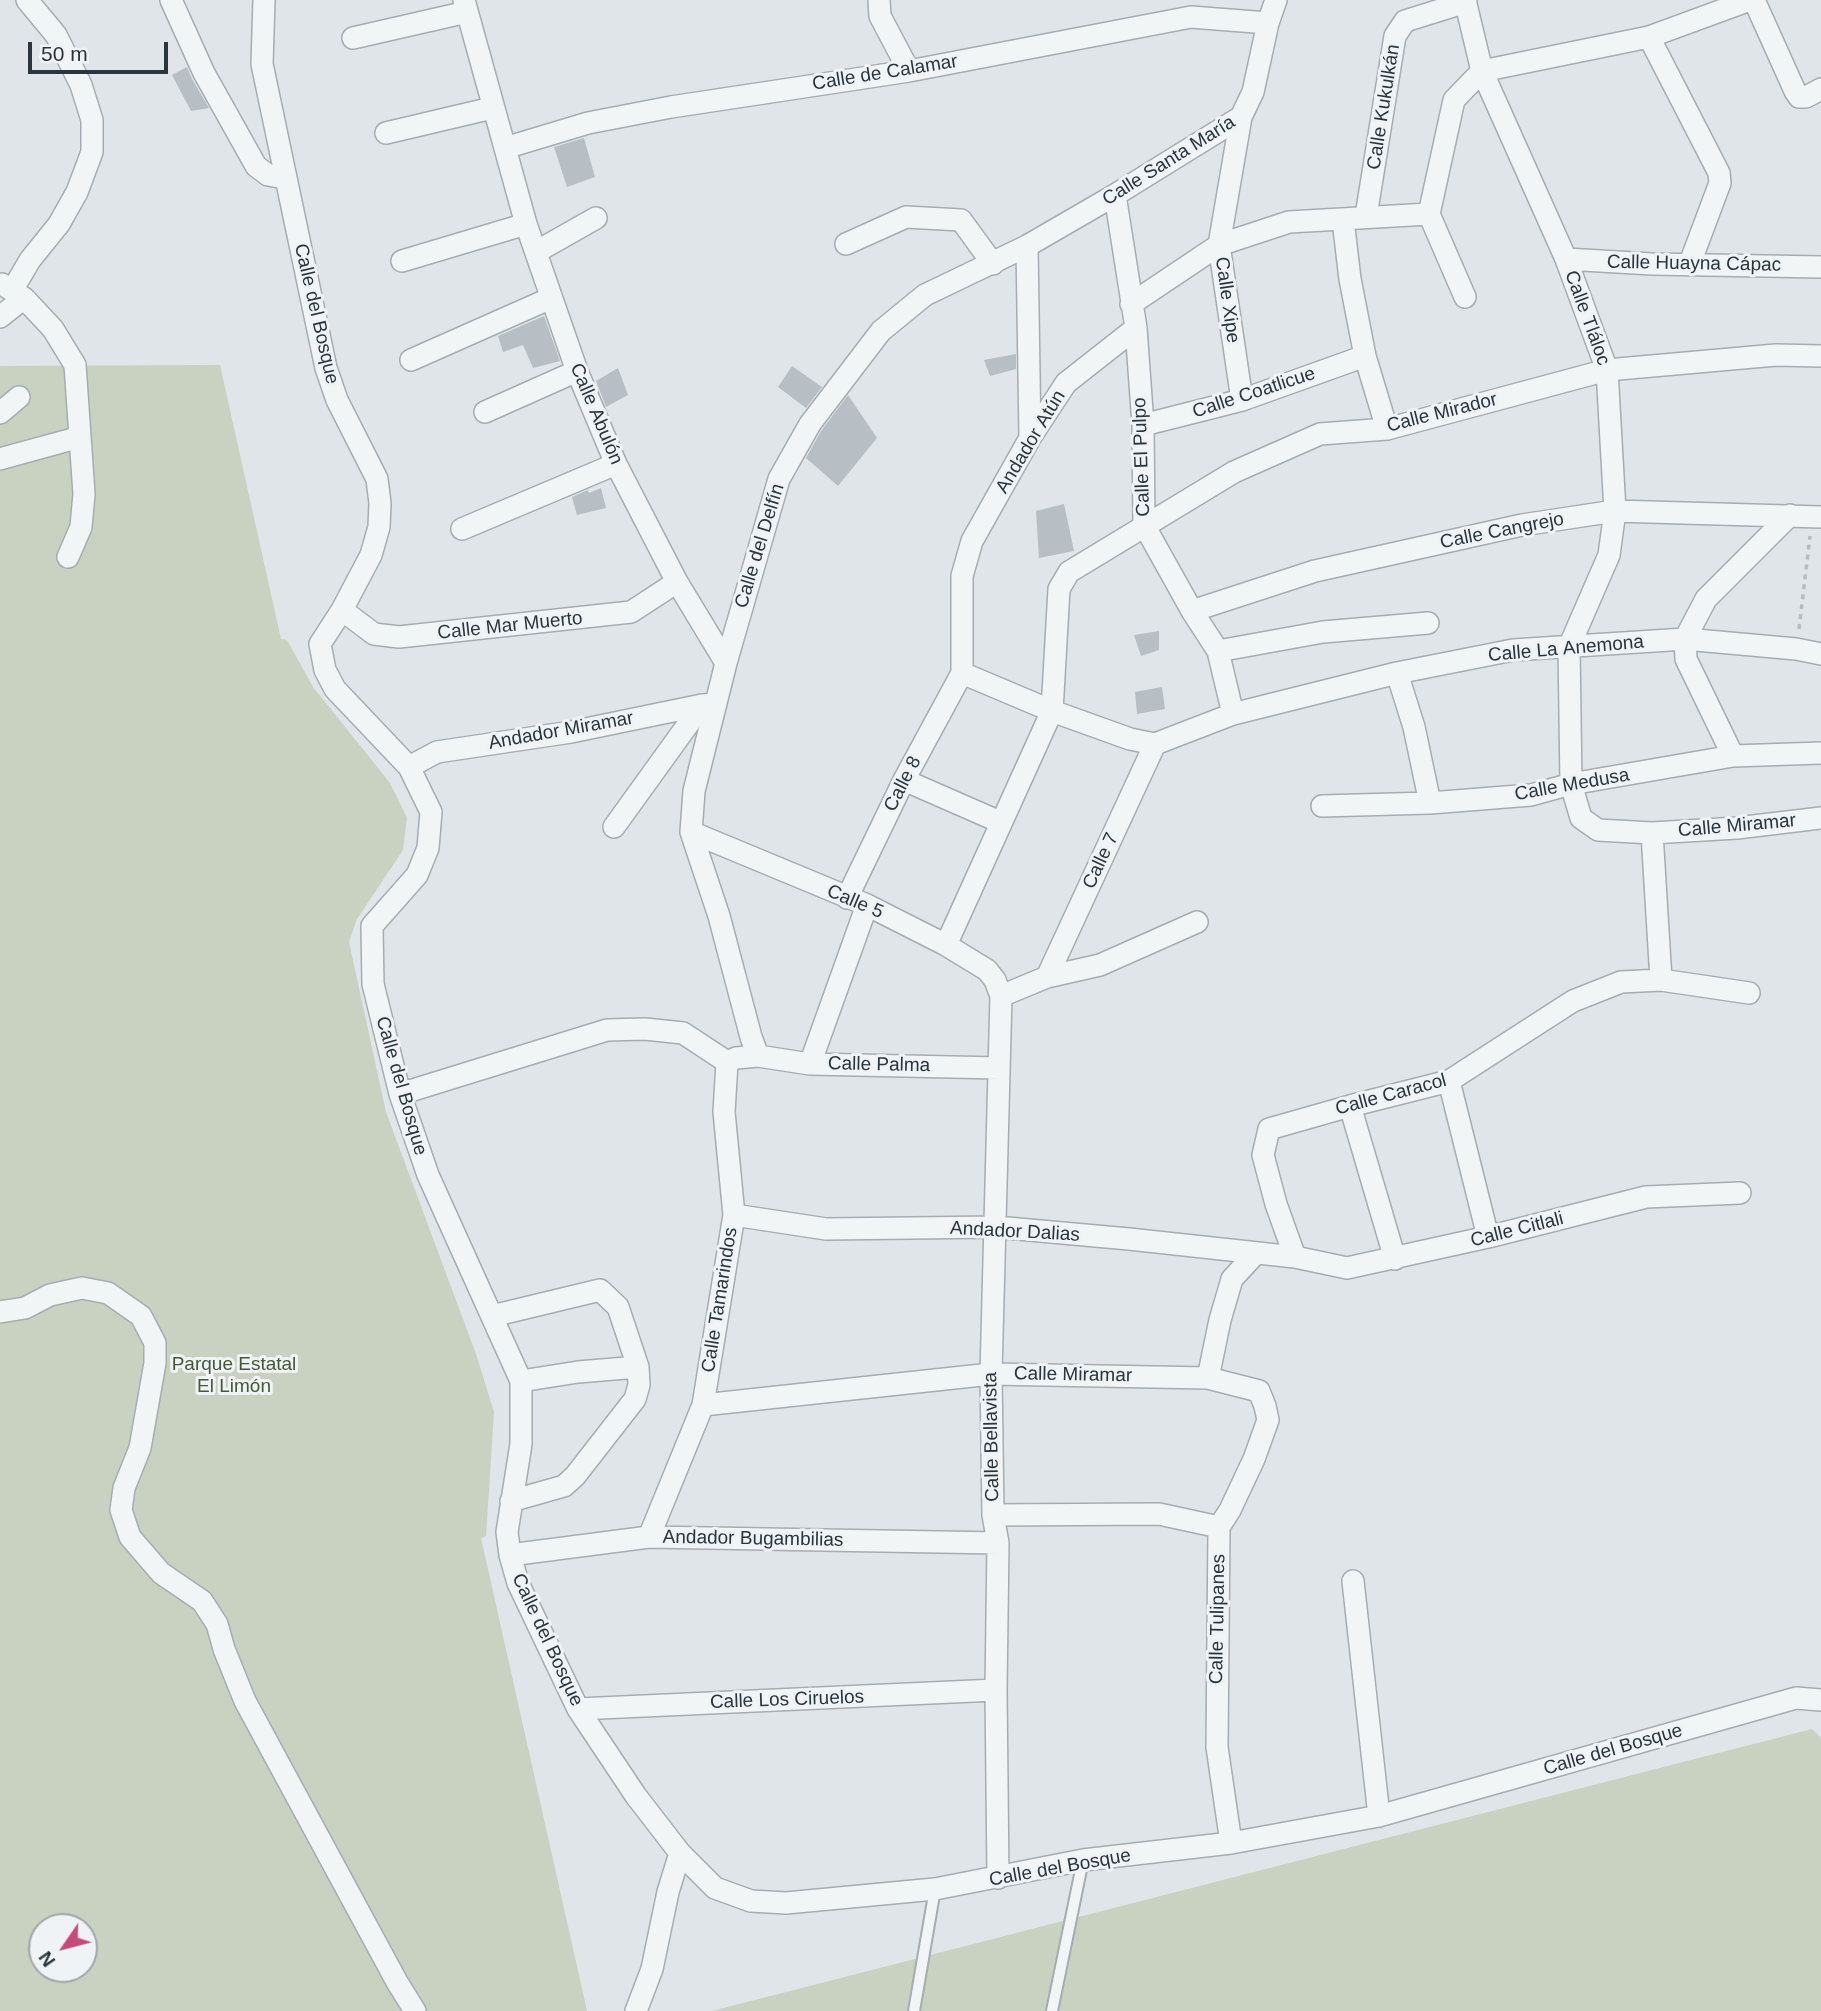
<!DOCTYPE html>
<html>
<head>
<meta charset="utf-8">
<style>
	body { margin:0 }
	#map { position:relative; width:1821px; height:2011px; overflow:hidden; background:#dfe5e8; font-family:Arial,sans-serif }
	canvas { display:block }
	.north { position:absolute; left:28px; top:1913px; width:70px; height:70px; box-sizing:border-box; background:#eff3f6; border:2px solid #a0a7ac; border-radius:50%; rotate:235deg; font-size:19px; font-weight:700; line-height:28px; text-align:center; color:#29363e }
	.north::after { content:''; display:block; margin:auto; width:24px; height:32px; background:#c74a7a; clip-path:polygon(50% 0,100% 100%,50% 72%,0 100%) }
	.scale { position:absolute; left:28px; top:42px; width:140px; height:32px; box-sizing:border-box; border:4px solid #29363e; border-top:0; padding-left:9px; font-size:21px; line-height:24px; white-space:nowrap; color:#29363e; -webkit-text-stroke:5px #eff3f6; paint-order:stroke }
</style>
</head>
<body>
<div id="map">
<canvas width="1821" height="2011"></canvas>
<div class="north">N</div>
<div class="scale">50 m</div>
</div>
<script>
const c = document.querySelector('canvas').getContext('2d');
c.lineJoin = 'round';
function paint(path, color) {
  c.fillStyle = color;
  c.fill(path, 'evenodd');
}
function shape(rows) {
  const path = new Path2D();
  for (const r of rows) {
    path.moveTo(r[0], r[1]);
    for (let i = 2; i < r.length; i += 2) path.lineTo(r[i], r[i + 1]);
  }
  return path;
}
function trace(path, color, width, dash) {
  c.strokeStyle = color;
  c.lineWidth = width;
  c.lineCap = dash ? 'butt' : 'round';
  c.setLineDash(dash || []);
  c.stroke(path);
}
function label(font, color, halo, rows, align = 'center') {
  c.font = font + ' Arial,sans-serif';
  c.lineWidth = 6;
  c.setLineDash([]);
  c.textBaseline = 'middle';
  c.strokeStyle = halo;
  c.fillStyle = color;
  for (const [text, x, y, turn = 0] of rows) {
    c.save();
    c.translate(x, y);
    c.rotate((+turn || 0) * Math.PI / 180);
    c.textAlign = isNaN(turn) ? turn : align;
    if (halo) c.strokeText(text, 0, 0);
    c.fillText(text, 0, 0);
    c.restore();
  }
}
const green = shape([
	[220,365,281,639,287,640,313,687,390,783,407,818,403,850,357,919,349,942,386,1112,476,1354,494,1412,486,1536,481,1538,587,2011,0,2011,0,366],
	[42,1927,84,1927,84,1969,42,1969],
	[1812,1729,1821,1738,1821,2011,712,2011]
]);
const building = shape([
	[187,67,192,79,209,108,191,111,172,75],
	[584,138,595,177,567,187,554,147],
	[544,316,560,361,533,368,523,345,503,352,498,336],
	[1016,354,1016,369,990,376,984,360],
	[792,366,822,387,806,408,778,387],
	[618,368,628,395,606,407,596,381],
	[848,395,877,438,838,486,806,458,821,431],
	[601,488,606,508,577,515,572,497,588,490,589,493],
	[1064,504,1074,551,1039,558,1036,511],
	[1159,631,1159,650,1141,656,1134,635],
	[1162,687,1165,709,1137,714,1135,692]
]);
const path = shape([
	[1799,629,1810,536]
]);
const lane = shape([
	[914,2011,935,1889],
	[1052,2011,1083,1860]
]);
const street = shape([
	[171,0,204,73,256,166,268,175,285,178],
	[264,0,262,64,326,368,337,400,377,479,380,503,379,527,371,555,342,610,320,644,325,670,335,689,409,767,431,812,428,848,417,875,372,926,373,984,400,1094,428,1175,521,1381,521,1444,507,1532,510,1555,518,1583,578,1709,636,1796,680,1853,715,1888,751,1901,786,1903,935,1889,1083,1860,1231,1843,1379,1816,1796,1698,1821,1700],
	[464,0,526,224,577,371,616,464,677,582,726,663],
	[879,0,880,16,909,71],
	[1465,0,1482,71,1566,259,1607,370,1615,511,1609,555,1569,647,1571,784,1581,818,1598,830,1652,833,1737,828,1821,818],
	[1754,0,1795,91,1799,97,1806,97,1821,89],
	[1649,37,1719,173,1720,183,1690,263],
	[353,38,467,12],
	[1241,117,1219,245,1242,400],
	[386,133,492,108],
	[505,148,588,123,671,107,909,71,1191,17,1268,23],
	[1115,195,1136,328,1143,425,1144,525,1192,611,1218,651,1233,714],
	[1429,214,1454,100,1482,71,1649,37,1750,0],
	[1429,214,1465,297],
	[1366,216,1395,36,1405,21,1466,2],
	[1343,220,1350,279,1365,356,1387,429],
	[846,244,906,217,961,220,993,264],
	[1027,246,1030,438],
	[536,252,596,218],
	[1566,259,1652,264,1821,267],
	[402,261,526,224],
	[2,284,24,298,53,329,75,365,84,494,81,527,68,557],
	[13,289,30,260,59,224,77,192,92,152,92,120,81,85,56,35,27,0],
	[1131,304,1219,245,1289,222,1429,214],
	[0,317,24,298],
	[411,360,551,298],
	[485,412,577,371],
	[0,413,19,397],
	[1143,425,1242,400,1365,356],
	[0,459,80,437],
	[462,529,616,464],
	[342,610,374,634,399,637,631,612,677,582],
	[1192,611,1315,571,1522,525,1615,511,1821,517],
	[1218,651,1323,632,1428,623],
	[962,673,1052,711,1130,739,1155,744,1233,714,1397,673,1513,650,1685,639,1796,649,1821,654],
	[1397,673,1414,727,1430,803],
	[1733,756,1686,659,1685,639,1706,599,1790,515],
	[409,767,437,752,571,732,702,705,716,704],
	[904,780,1000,822],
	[1322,806,1430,803,1531,795,1571,784,1733,756,1821,753],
	[614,827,702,705],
	[691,832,867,905,946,945,987,970,995,980,1001,996,991,1374,993,1515,998,1543,996,1690,998,1878],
	[1652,833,1661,980],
	[847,898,904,780,962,673,962,576,972,541,1030,438,1066,383,1136,328],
	[946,945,1052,711,1059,589,1069,572,1234,472,1320,434,1387,429,1607,370,1776,355,1821,356],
	[1047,977,1155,744],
	[1001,996,1047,977,1100,965,1197,922],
	[758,1056,751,1037,719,916,691,832,694,791,726,663,779,479,810,424,881,331,925,295,1027,246,1115,195,1241,117,1253,92,1268,23,1276,0],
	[810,1064,867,905],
	[1449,1081,1488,1237],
	[400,1094,607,1030,645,1029,683,1033,727,1062],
	[1350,1106,1395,1259],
	[734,1215,826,1229,996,1227,1129,1239,1295,1257,1347,1268,1488,1237,1646,1197,1740,1193],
	[1295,1257,1276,1204,1263,1155,1269,1129,1350,1106,1449,1081,1573,1001,1621,982,1661,980,1749,993],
	[0,1312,25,1308,50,1295,82,1288,108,1293,141,1316,155,1343,155,1363,140,1448,124,1488,121,1510,130,1537,161,1573,202,1601,217,1624,224,1649,245,1701,397,1982,415,2011],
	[492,1316,600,1290,618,1307,638,1367,639,1385,635,1399,575,1476,564,1486,511,1501],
	[1208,1378,1220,1320,1232,1279,1256,1253],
	[521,1381,578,1372,638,1367],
	[703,1405,991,1374,1208,1378,1259,1391,1265,1406,1268,1420,1254,1459,1230,1510,1219,1527,1217,1747,1231,1843],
	[993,1515,1159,1514,1219,1527],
	[649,1537,703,1405,734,1215,724,1112,727,1062,736,1058,758,1056,810,1064,999,1068],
	[510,1555,649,1537,998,1543],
	[1353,1581,1379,1816],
	[578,1709,996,1690],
	[636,2011,652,1969,668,1892,680,1853]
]);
const streetNames = [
	["Calle de Calamar",885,73,-9],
	["Calle Kukulkán",1384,107,-81],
	["Calle Santa María",1169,161,-32],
	["Calle Huayna Cápac",1694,264,1],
	["Calle Xipe",1227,300,82],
	["Calle del Bosque",316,314,77],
	["Calle Tláloc",1587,318,70],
	["Calle Coatlicue",1254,393,-18],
	["Calle Mirador",1442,413,-14],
	["Calle Abulón",596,414,67],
	["Andador Atún",1031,442,-59],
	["Calle El Pulpo",1142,457,-92],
	["Calle Cangrejo",1502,531,-11],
	["Calle del Delfín",760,546,-73],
	["Calle Mar Muerto",510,626,-6],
	["Calle La Anemona",1566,649,-5],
	["Andador Miramar",561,731,-10],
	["Calle 8",903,784,-63],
	["Calle Medusa",1572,785,-10],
	["Calle Miramar",1737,826,-5],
	["Calle 7",1101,861,-65],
	["Calle 5",855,902,23],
	["Calle Palma",879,1065,1],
	["Calle del Bosque",401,1086,74],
	["Calle Caracol",1391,1095,-15],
	["Calle Citlali",1517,1230,-14],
	["Andador Dalias",1015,1232,3],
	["Calle Tamarindos",720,1300,-81],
	["Calle Miramar",1073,1375,1],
	["Calle Bellavista",992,1437,-91],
	["Andador Bugambilias",753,1539,1],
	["Calle Tulipanes",1218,1619,-89],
	["Calle del Bosque",547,1640,65],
	["Calle Los Ciruelos",787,1700,-2],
	["Calle del Bosque",1613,1750,-16],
	["Calle del Bosque",1060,1868,-10]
];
const parkNames = [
	["Parque Estatal",234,1365],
	["El Limón",234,1387]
];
paint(green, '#c9d1c1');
paint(building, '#b7bfc4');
trace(lane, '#a5adb2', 14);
trace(street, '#a5adb2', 24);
trace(path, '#b6bcbf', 3.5, [5, 5]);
trace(lane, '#f2f5f6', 10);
trace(street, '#f2f5f6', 21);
label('19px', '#29363e', '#eff3f6', streetNames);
label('19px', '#455937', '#eff3f6', parkNames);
</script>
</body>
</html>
